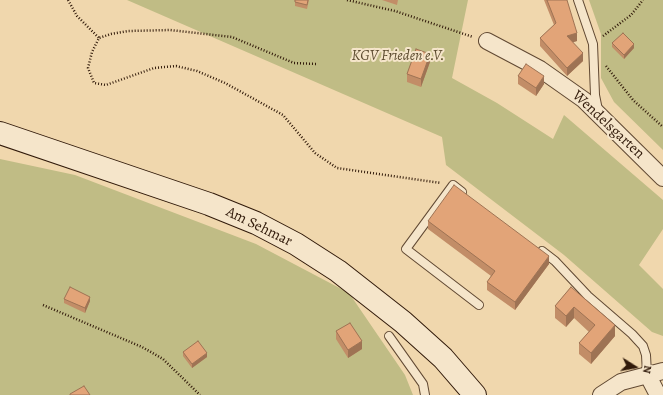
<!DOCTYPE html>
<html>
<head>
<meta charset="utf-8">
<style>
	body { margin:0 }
	#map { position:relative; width:663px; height:395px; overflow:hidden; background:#f0d7ad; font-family:Alegreya,serif }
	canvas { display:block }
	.north { position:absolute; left:615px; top:347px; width:40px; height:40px; -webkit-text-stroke:3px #f5e5ca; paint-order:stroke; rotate:101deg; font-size:11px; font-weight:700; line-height:16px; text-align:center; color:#311a0a }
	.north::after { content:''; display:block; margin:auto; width:14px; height:18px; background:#311a0a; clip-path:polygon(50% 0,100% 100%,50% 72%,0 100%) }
</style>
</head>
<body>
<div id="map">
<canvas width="663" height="395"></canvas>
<div class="north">N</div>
</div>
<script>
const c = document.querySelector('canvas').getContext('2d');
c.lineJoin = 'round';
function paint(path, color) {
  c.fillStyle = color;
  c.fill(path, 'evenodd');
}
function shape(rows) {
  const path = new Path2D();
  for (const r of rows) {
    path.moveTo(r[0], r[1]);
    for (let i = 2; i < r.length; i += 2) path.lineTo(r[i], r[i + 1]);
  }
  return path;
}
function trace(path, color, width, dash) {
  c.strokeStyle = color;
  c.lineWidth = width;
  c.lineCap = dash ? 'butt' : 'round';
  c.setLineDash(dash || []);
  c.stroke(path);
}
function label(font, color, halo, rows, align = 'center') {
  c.font = font + ' Alegreya,serif';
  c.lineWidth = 4;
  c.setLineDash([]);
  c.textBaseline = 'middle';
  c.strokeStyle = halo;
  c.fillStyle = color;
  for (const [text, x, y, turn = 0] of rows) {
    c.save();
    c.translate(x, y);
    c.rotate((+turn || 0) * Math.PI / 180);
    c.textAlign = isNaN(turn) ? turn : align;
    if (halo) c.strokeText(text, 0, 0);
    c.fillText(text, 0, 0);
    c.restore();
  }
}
const green = shape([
	[127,0,468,0,452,78,497,103,553,139,564,115,663,200,663,229,639,265,663,289,663,336,652,332,564,255,446,165,442,137],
	[589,0,663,0,663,150,614,102,601,78,601,34],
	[0,159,75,175,256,244,349,293,405,375,413,395,0,395]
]);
const path = shape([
	[68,0,77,16,99,38],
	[347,0,395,11,473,37],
	[603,36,631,15,643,0],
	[316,64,294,63,232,37,170,30,128,31,111,34,99,38,92,52,88,68,94,83,106,85,154,68,176,66,197,71,225,83,283,115,315,153,337,168,441,183],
	[606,66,633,100,663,127],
	[43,305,142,347,163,359,200,395]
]);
const service = shape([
	[578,0,593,44,595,95,598,110],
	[462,192,453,185,406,249,479,305],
	[542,251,555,261,588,296,632,334,643,346,646,355,647,374],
	[389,336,423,384,425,395]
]);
const minor = shape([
	[487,41,540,69,584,100,663,178],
	[647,374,658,395],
	[601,395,621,382,663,371]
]);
const secondary = shape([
	[0,133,209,204,256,223,296,244,338,271,403,322,443,358,475,395]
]);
const wall = shape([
	[295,0,309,0,307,9,295,6],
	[382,0,398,0,397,5],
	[544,0,567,0,577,41,573,42,583,61,567,76,540,46,540,38,554,25],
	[612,43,634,48,624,59,612,47],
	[430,62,421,87,407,82,407,74],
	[518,76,544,84,536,96,518,84],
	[428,221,549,264,515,310,487,290,487,282,491,276,428,229],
	[571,287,615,336,591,364,579,354,579,343,589,332,574,318,566,327,555,318,555,306],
	[64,299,90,301,85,313,64,303],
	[336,331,362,349,348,358,336,339],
	[183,352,207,357,192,368,183,356]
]);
const shadedWall = shape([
	[577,33,577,41,567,44,567,36],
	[634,44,634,48,624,59,624,55],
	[583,53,583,61,567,76,567,68],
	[430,54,430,62,421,87,421,79],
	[544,76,544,84,536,96,536,88],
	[549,256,549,264,515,310,515,302],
	[90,297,90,301,85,313,85,308],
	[574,307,574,318,566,327,566,316],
	[615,325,615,336,591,364,591,353],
	[362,341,362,349,348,358,348,350],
	[207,353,207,357,192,368,192,364]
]);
const building = shape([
	[295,0,308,0,307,5,295,2,295,0],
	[547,0,567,0,577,33,567,36,583,53,567,68,540,38,556,23,547,0],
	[623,33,634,44,624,55,612,43,623,33],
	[416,49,430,54,421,79,407,74,416,49],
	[526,64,544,76,536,88,518,76,526,64],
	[454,185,549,256,515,302,487,282,495,271,428,221,454,185],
	[70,287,90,297,85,308,64,299,70,287],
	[571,287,615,325,591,353,579,343,595,325,574,307,566,316,555,306,571,287],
	[350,323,362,341,348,350,336,331,350,323],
	[198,341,207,353,192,364,183,352,198,341],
	[84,386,90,395,70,395,70,394,84,386]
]);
const parkNames = [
	["KGV Frieden e.V.",398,56]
];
const streetNames = [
	["Wendelsgarten",608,125,43],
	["Am Sehmar",259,227,26]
];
paint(green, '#c0bc85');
trace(service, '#614933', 10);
trace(minor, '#614933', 18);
trace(secondary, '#311a0a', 24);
trace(path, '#311a0a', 2.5, [1, 2]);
trace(service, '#f5e5ca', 8);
trace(minor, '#f5e5ca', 16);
trace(secondary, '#f5e5ca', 22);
paint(wall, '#c28d67');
paint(shadedWall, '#9e7354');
paint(building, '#e2a478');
trace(building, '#9e7354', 1);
label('italic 15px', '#5c4b2f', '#f5e5ca', parkNames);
label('15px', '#311a0a', '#f5e5ca', streetNames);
</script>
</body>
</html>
